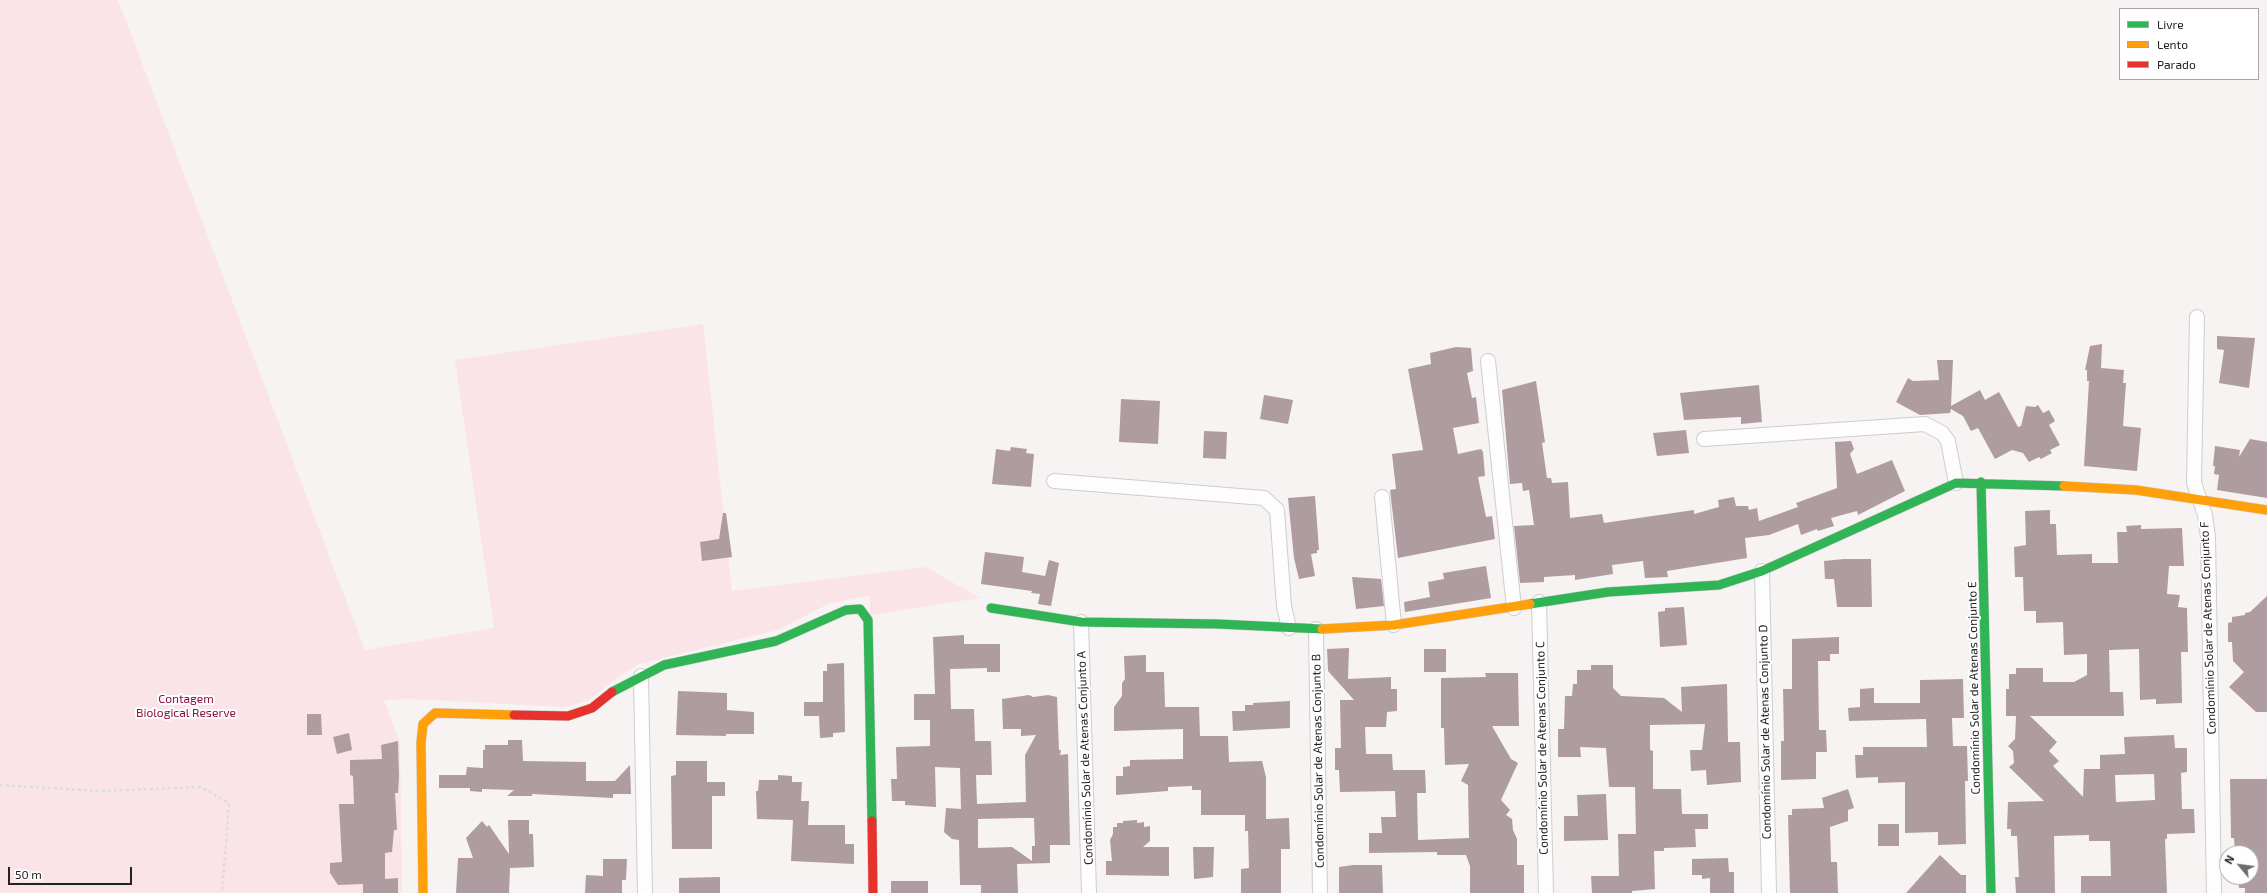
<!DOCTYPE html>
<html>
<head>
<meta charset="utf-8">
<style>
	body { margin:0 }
	#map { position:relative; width:2267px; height:893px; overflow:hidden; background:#f7f3f3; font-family:"Exo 2",sans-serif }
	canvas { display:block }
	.legend { position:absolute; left:2119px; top:8px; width:140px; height:72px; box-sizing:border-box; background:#fff; border:1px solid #a7a6a6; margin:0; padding:5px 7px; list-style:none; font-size:12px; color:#232121 }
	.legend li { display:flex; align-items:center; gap:8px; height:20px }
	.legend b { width:20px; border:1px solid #a7a6a6 }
	.north { position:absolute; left:2219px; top:845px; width:40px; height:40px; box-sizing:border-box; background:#fff; border:1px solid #a7a6a6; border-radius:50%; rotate:299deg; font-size:11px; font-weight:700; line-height:16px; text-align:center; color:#232121 }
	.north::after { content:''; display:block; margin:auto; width:14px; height:18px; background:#6d6a6a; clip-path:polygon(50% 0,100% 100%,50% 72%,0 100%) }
	.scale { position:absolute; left:8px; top:867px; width:124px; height:18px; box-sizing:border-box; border:2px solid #232121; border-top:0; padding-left:5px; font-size:12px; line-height:14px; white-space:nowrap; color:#232121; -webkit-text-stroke:3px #fff; paint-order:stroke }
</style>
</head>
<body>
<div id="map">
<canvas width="2267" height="893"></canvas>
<ul class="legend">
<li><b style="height:5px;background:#30b455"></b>Livre</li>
<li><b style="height:5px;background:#ff9f0a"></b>Lento</li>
<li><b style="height:5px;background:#e5322d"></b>Parado</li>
</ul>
<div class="north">N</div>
<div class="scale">50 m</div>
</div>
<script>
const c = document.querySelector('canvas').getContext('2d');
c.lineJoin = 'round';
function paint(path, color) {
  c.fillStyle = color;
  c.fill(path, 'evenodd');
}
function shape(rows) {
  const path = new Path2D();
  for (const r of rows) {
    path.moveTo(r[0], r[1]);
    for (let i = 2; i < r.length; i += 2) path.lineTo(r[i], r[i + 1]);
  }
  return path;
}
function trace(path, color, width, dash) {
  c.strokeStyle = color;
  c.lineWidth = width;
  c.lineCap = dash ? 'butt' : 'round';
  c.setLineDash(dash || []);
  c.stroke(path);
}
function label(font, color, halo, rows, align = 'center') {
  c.font = font + ' "Exo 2",sans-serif';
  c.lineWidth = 4;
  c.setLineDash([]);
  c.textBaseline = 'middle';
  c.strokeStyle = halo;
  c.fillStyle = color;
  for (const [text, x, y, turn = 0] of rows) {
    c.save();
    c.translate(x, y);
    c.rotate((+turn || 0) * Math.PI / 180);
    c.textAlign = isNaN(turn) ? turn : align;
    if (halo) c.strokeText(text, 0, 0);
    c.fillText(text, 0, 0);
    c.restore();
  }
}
const green = shape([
	[0,0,118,0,365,650,494,628,455,360,703,324,732,591,926,567,980,598,870,615,870,595,828,604,778,630,639,664,614,680,589,700,565,707,409,699,384,700,400,743,402,893,0,893]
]);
const building = shape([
	[2217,336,2255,338,2249,388,2219,383,2224,350,2217,349],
	[2102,344,2101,368,2124,370,2123,383,2126,383,2123,426,2141,428,2137,471,2084,466,2089,381,2087,381,2087,370,2085,370,2090,346],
	[1456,347,1471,348,1473,371,1467,373,1472,398,1476,397,1479,423,1453,428,1458,454,1481,449,1483,452,1485,476,1478,477,1486,517,1492,516,1495,539,1398,558,1390,490,1396,489,1392,454,1423,450,1408,369,1431,364,1430,353],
	[1937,360,1953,360,1951,406,1980,390,1985,400,1999,392,2018,427,2021,426,2026,406,2035,407,2038,405,2043,413,2049,410,2055,421,2049,425,2060,445,2050,450,2052,453,2041,459,2039,457,2029,462,2023,453,2012,450,1995,459,1978,428,1971,431,1963,416,1951,409,1950,413,1920,415,1896,402,1908,378,1913,381,1939,380],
	[1536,381,1545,442,1542,443,1547,478,1551,478,1552,483,1568,482,1570,518,1602,514,1604,523,1694,510,1694,514,1719,507,1718,500,1734,497,1736,506,1748,506,1749,510,1757,508,1759,521,1798,507,1796,503,1837,488,1835,442,1851,441,1854,449,1850,454,1857,474,1892,460,1905,491,1858,515,1857,511,1831,518,1834,526,1818,531,1817,529,1801,535,1798,524,1769,535,1745,538,1747,558,1667,571,1668,577,1645,578,1643,561,1612,565,1613,574,1575,580,1575,575,1544,577,1544,582,1520,583,1514,526,1534,525,1529,490,1523,491,1522,483,1510,484,1502,390],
	[1759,385,1762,422,1741,424,1741,417,1684,420,1680,393],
	[1264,395,1293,400,1288,424,1260,419],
	[1121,399,1160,401,1158,444,1119,442],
	[1686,430,1689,453,1657,456,1653,433],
	[1204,431,1227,432,1226,459,1203,458],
	[2250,439,2267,442,2267,498,2217,490,2219,475,2214,474,2215,466,2213,466,2215,446,2240,450,2239,457],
	[1011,447,1027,449,1026,453,1034,454,1031,487,992,484,996,449,1010,451],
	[1315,496,1319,550,1317,550,1317,553,1311,554,1315,576,1299,579,1294,558,1288,498],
	[2050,510,2050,524,2056,524,2057,555,2092,554,2092,563,2118,563,2117,532,2127,532,2126,526,2141,525,2141,529,2182,528,2184,566,2169,566,2167,594,2180,595,2178,607,2187,608,2188,652,2181,652,2182,703,2156,704,2156,699,2140,700,2139,649,2109,650,2110,692,2123,692,2124,716,2030,716,2057,742,2049,751,2059,761,2053,766,2083,797,2084,769,2100,769,2100,755,2125,754,2124,737,2174,735,2175,748,2187,748,2187,772,2181,773,2182,809,2194,809,2195,833,2167,834,2167,839,2165,839,2167,893,2081,893,2081,876,2111,876,2110,841,2089,841,2089,835,2054,836,2055,893,2016,893,2015,877,2019,877,2017,836,2011,836,2011,829,2007,829,2008,802,2044,801,2009,767,2014,763,2013,751,2008,746,2015,739,2016,716,2006,716,2006,689,2009,689,2009,674,2016,674,2016,668,2043,668,2043,682,2074,682,2087,675,2087,654,2064,655,2063,622,2036,623,2036,611,2024,611,2023,577,2015,577,2014,547,2026,545,2025,511],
	[2154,774,2155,800,2116,802,2115,775],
	[723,513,726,513,732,557,702,561,700,542,719,539],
	[985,552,1024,557,1022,572,1045,576,1049,560,1059,563,1051,606,1038,604,1040,594,1031,593,1032,591,981,584],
	[1844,559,1871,559,1872,607,1837,607,1834,579,1825,579,1824,561],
	[1486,566,1491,598,1405,612,1404,602,1430,597,1428,582,1444,579,1443,573],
	[1352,577,1381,579,1384,606,1356,609],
	[2267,596,2267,712,2256,712,2229,687,2244,672,2233,661,2232,642,2228,642,2228,623,2232,622,2232,617,2245,615,2245,613,2250,612],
	[1684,607,1687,645,1660,647,1658,612,1665,611,1665,608],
	[964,635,964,644,1000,644,1000,672,987,672,987,668,950,669,951,709,974,709,975,741,991,741,992,775,976,775,977,804,1026,802,1025,755,1036,735,1021,736,1021,729,1003,729,1002,699,1029,695,1033,697,1048,695,1057,697,1059,750,1061,750,1060,755,1068,754,1070,845,1050,845,1050,863,1017,864,1018,893,981,893,981,885,960,885,959,840,952,839,944,832,946,808,961,809,960,768,935,767,936,807,905,805,905,801,892,801,891,779,897,779,896,747,930,746,930,720,914,720,914,694,935,694,933,637],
	[1021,818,1034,818,1035,846,1032,846,1032,861,1012,847,978,848,978,819],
	[1839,637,1839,654,1830,654,1830,661,1818,661,1819,730,1826,730,1827,752,1816,752,1816,779,1781,780,1781,741,1784,741,1783,689,1792,689,1792,639],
	[1349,648,1348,679,1391,677,1391,689,1397,689,1397,711,1387,712,1386,727,1365,727,1366,754,1392,754,1393,770,1425,770,1426,793,1417,793,1418,840,1469,838,1468,785,1461,781,1469,764,1445,765,1444,728,1441,728,1441,678,1486,677,1485,673,1518,673,1519,726,1492,726,1511,759,1518,763,1501,800,1510,810,1506,815,1512,819,1513,830,1517,839,1517,865,1524,865,1524,893,1470,893,1470,866,1466,855,1437,855,1437,852,1369,853,1369,833,1382,833,1381,817,1396,817,1395,791,1340,792,1339,770,1335,770,1335,748,1341,748,1340,700,1354,700,1328,671,1327,649],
	[1424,649,1446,649,1446,672,1424,672],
	[1146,655,1146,672,1164,672,1165,707,1199,707,1200,736,1228,736,1229,762,1262,761,1266,777,1266,819,1289,818,1290,849,1281,849,1281,893,1241,893,1241,869,1249,868,1248,831,1245,831,1245,815,1201,815,1201,790,1192,790,1192,786,1168,787,1168,791,1116,795,1116,776,1123,776,1123,767,1130,766,1130,760,1183,759,1183,729,1114,731,1114,707,1122,696,1122,683,1125,679,1124,656],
	[844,663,845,732,833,733,833,737,820,738,819,716,804,716,804,702,823,702,823,671,827,671,827,664],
	[1591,665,1613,665,1613,688,1621,696,1664,698,1682,712,1681,687,1727,684,1728,742,1740,742,1741,782,1707,785,1706,770,1691,771,1690,750,1702,750,1705,724,1650,725,1650,750,1653,751,1653,789,1681,789,1682,814,1708,814,1708,829,1695,829,1696,847,1664,848,1664,851,1654,851,1655,889,1632,891,1632,893,1592,893,1591,876,1619,876,1618,834,1636,834,1635,787,1609,787,1606,748,1580,747,1581,757,1558,757,1558,729,1564,729,1565,696,1572,696,1573,684,1577,684,1577,670,1591,670],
	[1963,679,1964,718,1952,718,1953,746,1967,746,1968,781,1965,781,1966,844,1938,845,1938,832,1905,833,1905,782,1878,783,1878,777,1856,778,1855,755,1863,755,1863,747,1927,747,1926,719,1849,721,1848,708,1860,707,1860,689,1874,688,1874,703,1920,703,1920,680],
	[678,691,727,693,727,710,754,712,754,734,726,734,726,736,676,735],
	[1290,701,1290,728,1233,731,1232,711,1245,711,1245,705,1253,705,1253,703],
	[307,714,321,714,322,735,307,735],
	[349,733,352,750,337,754,333,737],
	[508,740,522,740,523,761,586,762,586,781,615,781,630,765,631,794,613,794,613,798,532,794,532,796,507,796,514,790,482,789,482,792,470,791,470,788,439,788,439,775,466,775,467,767,483,768,483,750,485,750,485,745,508,745],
	[398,741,399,777,398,793,395,793,397,830,394,830,392,852,385,853,385,879,398,878,398,893,363,893,363,884,338,885,330,873,330,863,342,862,339,804,354,804,353,776,350,775,350,760,382,759,381,745],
	[676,761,707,761,707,782,725,782,725,796,712,796,712,849,672,849,671,776,676,775],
	[778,775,792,776,792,782,802,782,801,801,809,801,808,825,845,825,845,844,854,844,854,864,791,861,793,820,757,819,756,791,758,791,759,780,778,780],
	[2230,779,2267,779,2267,893,2245,893,2245,888,2239,888,2238,877,2251,877,2251,853,2235,853,2234,838,2231,838],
	[1848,789,1854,808,1848,810,1848,821,1830,827,1831,862,1837,862,1838,893,1790,893,1788,815,1792,815,1792,809,1824,808,1822,798],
	[1606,794,1608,840,1564,841,1564,816,1578,816,1577,795],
	[508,820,529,820,529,834,533,834,534,867,510,868,509,893,456,893,458,858,473,858,466,838,482,821,487,827,489,825,509,854],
	[1137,820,1137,823,1144,822,1144,827,1150,826,1150,841,1143,847,1169,847,1169,876,1106,875,1106,861,1112,861,1110,840,1113,834,1113,827,1117,827,1117,823,1123,823,1123,821],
	[1878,824,1899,824,1899,846,1878,846],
	[1193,847,1214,847,1213,877,1194,879],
	[1940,855,1961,875,1966,875,1966,893,1906,893],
	[1728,858,1729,872,1734,872,1734,893,1710,893,1710,878,1702,879,1702,875,1692,875,1692,859],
	[603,859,627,859,626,880,622,880,622,893,585,893,586,875,603,876],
	[1353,865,1382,865,1383,893,1339,893,1339,867],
	[720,877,720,893,679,893,679,878],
	[891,881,928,881,928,893,891,893]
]);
const path = shape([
	[0,785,100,791,201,787,229,803,222,893]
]);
const street = shape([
	[2197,317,2194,483,2205,515,2208,537,2214,893],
	[1488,361,1514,608],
	[1704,439,1925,424,1942,433,1948,441,1956,483],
	[1054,481,1264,498,1277,510,1284,606,1289,628],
	[1382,497,1394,625],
	[1762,571,1769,893],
	[1539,602,1546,893],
	[1081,622,1089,893],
	[1316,629,1320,893],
	[641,676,645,893]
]);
const fast = shape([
	[1981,482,1991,893],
	[1530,604,1608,592,1719,585,1762,571,1956,483,2064,486],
	[991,608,1081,622,1218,624,1322,629],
	[612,692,664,665,776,641,846,610,860,609,868,620,872,821]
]);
const slow = shape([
	[2064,486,2136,490,2267,510],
	[1322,629,1394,625,1530,604],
	[423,893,421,743,423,724,435,713,514,715]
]);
const jam = shape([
	[514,715,568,716,592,708,612,692],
	[872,821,873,893]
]);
const streetNames = [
	["Condomínio Solar de Atenas Conjunto F",2208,628,-92],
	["Condomínio Solar de Atenas Conjunto E",1974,688,-91],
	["Condomínio Solar de Atenas Conjunto D",1765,732,-91],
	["Condomínio Solar de Atenas Conjunto C",1542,748,-91],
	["Condomínio Solar de Atenas Conjunto A",1085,758,-92],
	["Condomínio Solar de Atenas Conjunto B",1318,761,-91]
];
const parkNames = [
	["Contagem",186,699],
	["Biological Reserve",186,713]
];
paint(green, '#fbe4e7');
paint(building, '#af9ca0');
trace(street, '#cfcccc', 16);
trace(fast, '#cfcccc', 10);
trace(slow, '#cfcccc', 10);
trace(jam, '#cfcccc', 10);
trace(path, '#dddcdc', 2.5, [3, 3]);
trace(street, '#fefdfd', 14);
trace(fast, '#30b455', 9);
trace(slow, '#ff9f0a', 9);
trace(jam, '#e5322d', 9);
label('12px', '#232121', '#fff', streetNames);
label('12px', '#8b113f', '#fff', parkNames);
</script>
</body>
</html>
